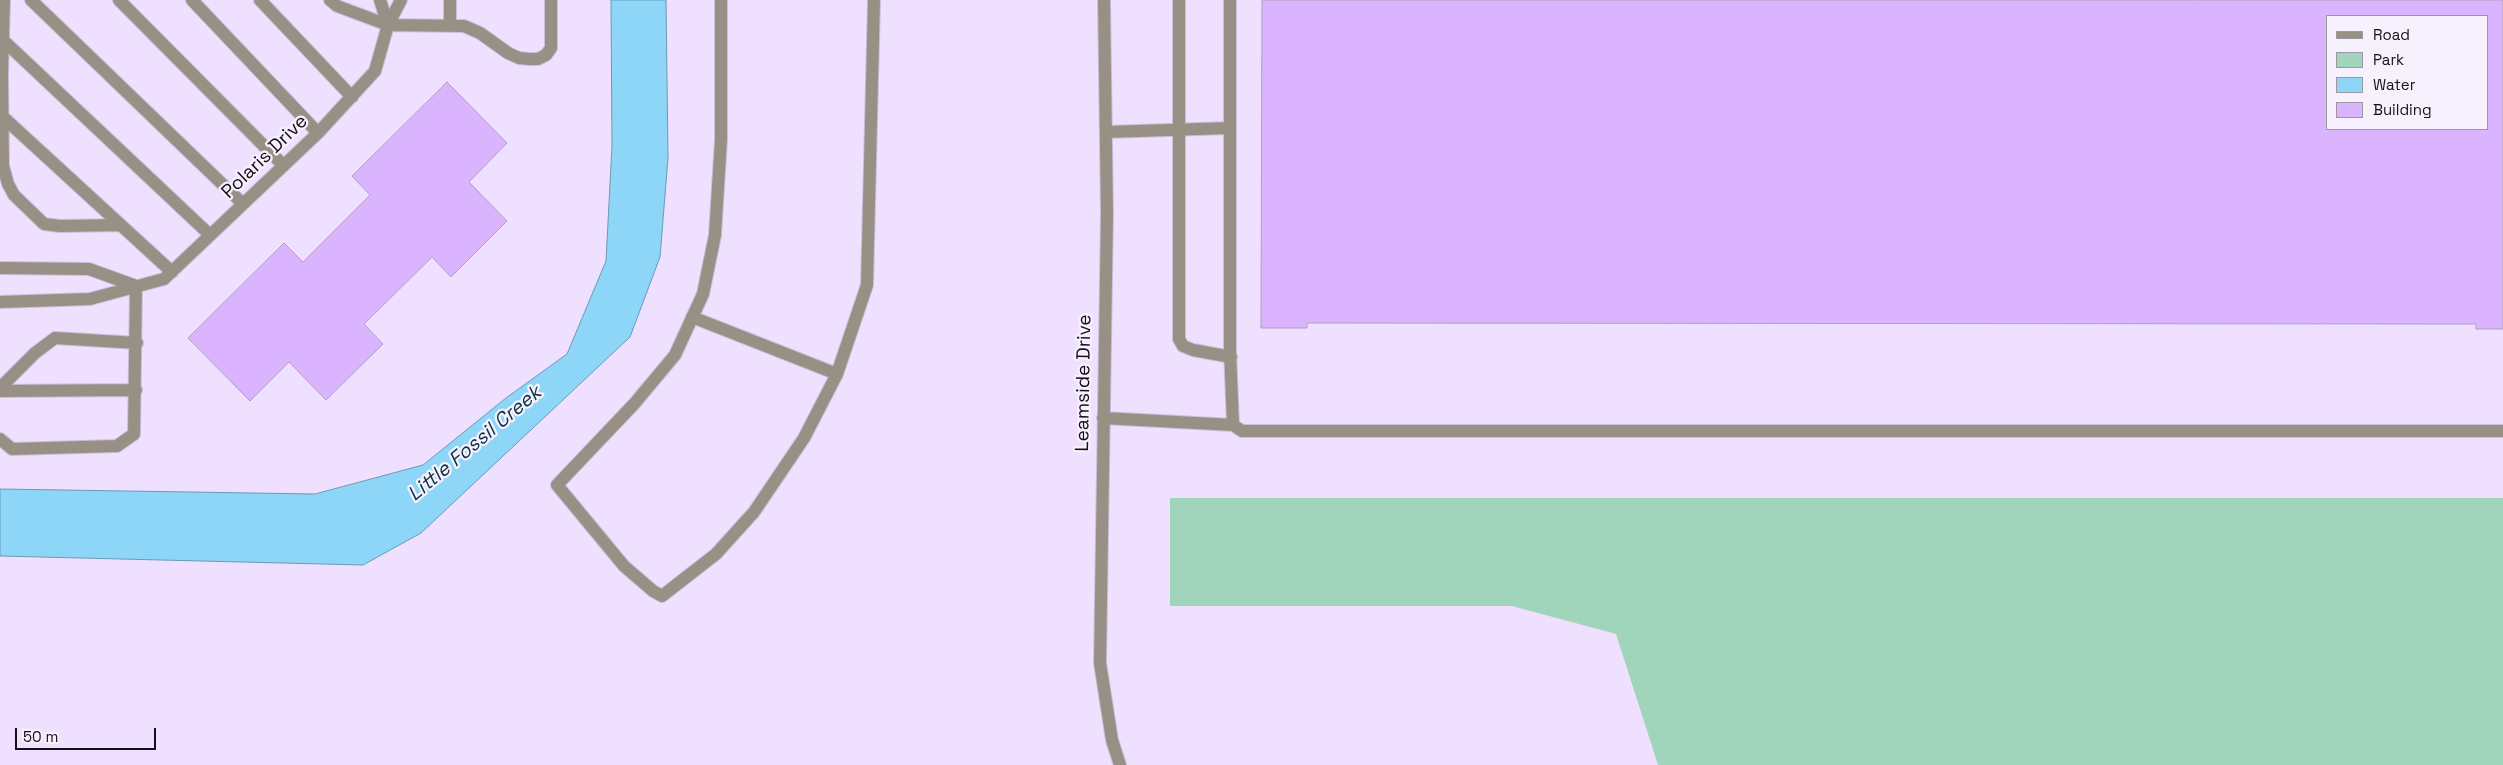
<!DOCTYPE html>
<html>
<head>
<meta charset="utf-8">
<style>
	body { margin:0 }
	#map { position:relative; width:2503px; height:765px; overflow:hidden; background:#eee0fe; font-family:"Space Grotesk",sans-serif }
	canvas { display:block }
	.legend { position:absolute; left:2326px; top:15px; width:162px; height:115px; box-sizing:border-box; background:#f7f1fd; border:1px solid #9d97a2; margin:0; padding:6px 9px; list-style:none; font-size:15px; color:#150f19 }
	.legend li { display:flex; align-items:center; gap:10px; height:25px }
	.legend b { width:25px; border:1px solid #9d97a2 }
	.scale { position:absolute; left:15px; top:728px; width:141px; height:22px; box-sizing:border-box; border:2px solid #150f19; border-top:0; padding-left:6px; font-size:15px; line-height:18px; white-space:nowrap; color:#150f19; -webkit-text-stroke:4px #f7f1fd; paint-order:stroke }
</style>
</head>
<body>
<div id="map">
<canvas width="2503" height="765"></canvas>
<ul class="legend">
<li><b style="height:6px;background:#999085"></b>Road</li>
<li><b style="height:14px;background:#a1d5bb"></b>Park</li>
<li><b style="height:14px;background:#8ed6f8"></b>Water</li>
<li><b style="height:14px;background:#dab4fe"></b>Building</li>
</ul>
<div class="scale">50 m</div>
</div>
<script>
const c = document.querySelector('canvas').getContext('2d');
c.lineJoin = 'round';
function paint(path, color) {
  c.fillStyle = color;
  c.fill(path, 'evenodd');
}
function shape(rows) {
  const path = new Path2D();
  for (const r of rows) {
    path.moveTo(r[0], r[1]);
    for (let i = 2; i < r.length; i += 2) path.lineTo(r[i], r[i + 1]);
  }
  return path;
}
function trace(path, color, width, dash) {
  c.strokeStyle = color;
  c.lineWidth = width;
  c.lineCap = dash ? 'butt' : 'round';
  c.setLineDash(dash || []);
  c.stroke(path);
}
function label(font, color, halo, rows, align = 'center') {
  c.font = font + ' "Space Grotesk",sans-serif';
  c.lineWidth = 4.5;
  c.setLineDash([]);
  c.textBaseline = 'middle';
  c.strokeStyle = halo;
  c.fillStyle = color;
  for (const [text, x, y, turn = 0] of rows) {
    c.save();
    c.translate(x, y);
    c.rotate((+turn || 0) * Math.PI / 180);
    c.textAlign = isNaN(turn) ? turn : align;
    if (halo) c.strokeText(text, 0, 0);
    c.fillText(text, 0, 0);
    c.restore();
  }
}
const green = shape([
	[1170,498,2503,498,2503,765,1658,765,1616,634,1512,606,1170,606]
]);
const water = shape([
	[611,0,666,0,668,158,660,257,630,337,421,533,363,565,0,556,0,489,315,494,423,465,506,398,567,354,606,261,612,145,611,0]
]);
const building = shape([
	[1262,0,2503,0,2503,329,2476,329,2476,324,1307,323,1307,328,1261,328,1262,0],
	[2327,16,2487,16,2487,129,2327,129,2327,16],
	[447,82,507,143,469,182,507,221,451,277,432,257,364,324,383,344,326,400,289,362,250,401,188,338,284,243,303,262,370,195,352,176,447,82]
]);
const minor = shape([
	[4,0,2,74,3,166,8,184,14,195,44,224,60,226,120,225],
	[31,0,243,204],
	[119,0,283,165],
	[192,0,318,133],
	[260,0,352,97],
	[330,0,337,6,388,25,464,26,480,33,508,53,519,58,529,59,538,59,546,55,551,48,551,0],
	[380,0,388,25],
	[721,0,721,140,715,235,703,294,675,355,634,404,557,485,624,566,653,591,662,596,716,554,754,512,804,438,837,374],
	[1104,0,1107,214,1100,663,1112,740,1120,765],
	[1179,0,1179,339,1183,346,1193,350,1231,357],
	[1230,0,1230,350,1233,425,1242,431,2503,431],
	[450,26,450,0],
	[3,40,210,235],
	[3,117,172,272],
	[1106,132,1230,128],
	[0,268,89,269,136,286],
	[0,302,90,299,164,279,318,133,375,71,388,25,401,0],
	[692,317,837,374,867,285,874,0],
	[0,388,35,353,55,338,137,343],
	[0,391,136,390],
	[1103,418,1233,425],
	[0,439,12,449,117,446,134,434,136,286]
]);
const streetNames = [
	["Polaris Drive",265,157,-44],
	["Leamside Drive",1084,383,-89]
];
const waterNames = [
	["Little Fossil Creek",475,444,-40]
];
paint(green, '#a1d5bb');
paint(water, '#8ed6f8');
trace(water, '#6a9ab5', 1);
paint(building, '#dab4fe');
trace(building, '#afa1bd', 1);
trace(minor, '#cbbfd9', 14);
trace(minor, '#999085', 12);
label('19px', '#150f19', '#f7f1fd', streetNames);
label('italic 20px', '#083446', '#f7f1fd', waterNames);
</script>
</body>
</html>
